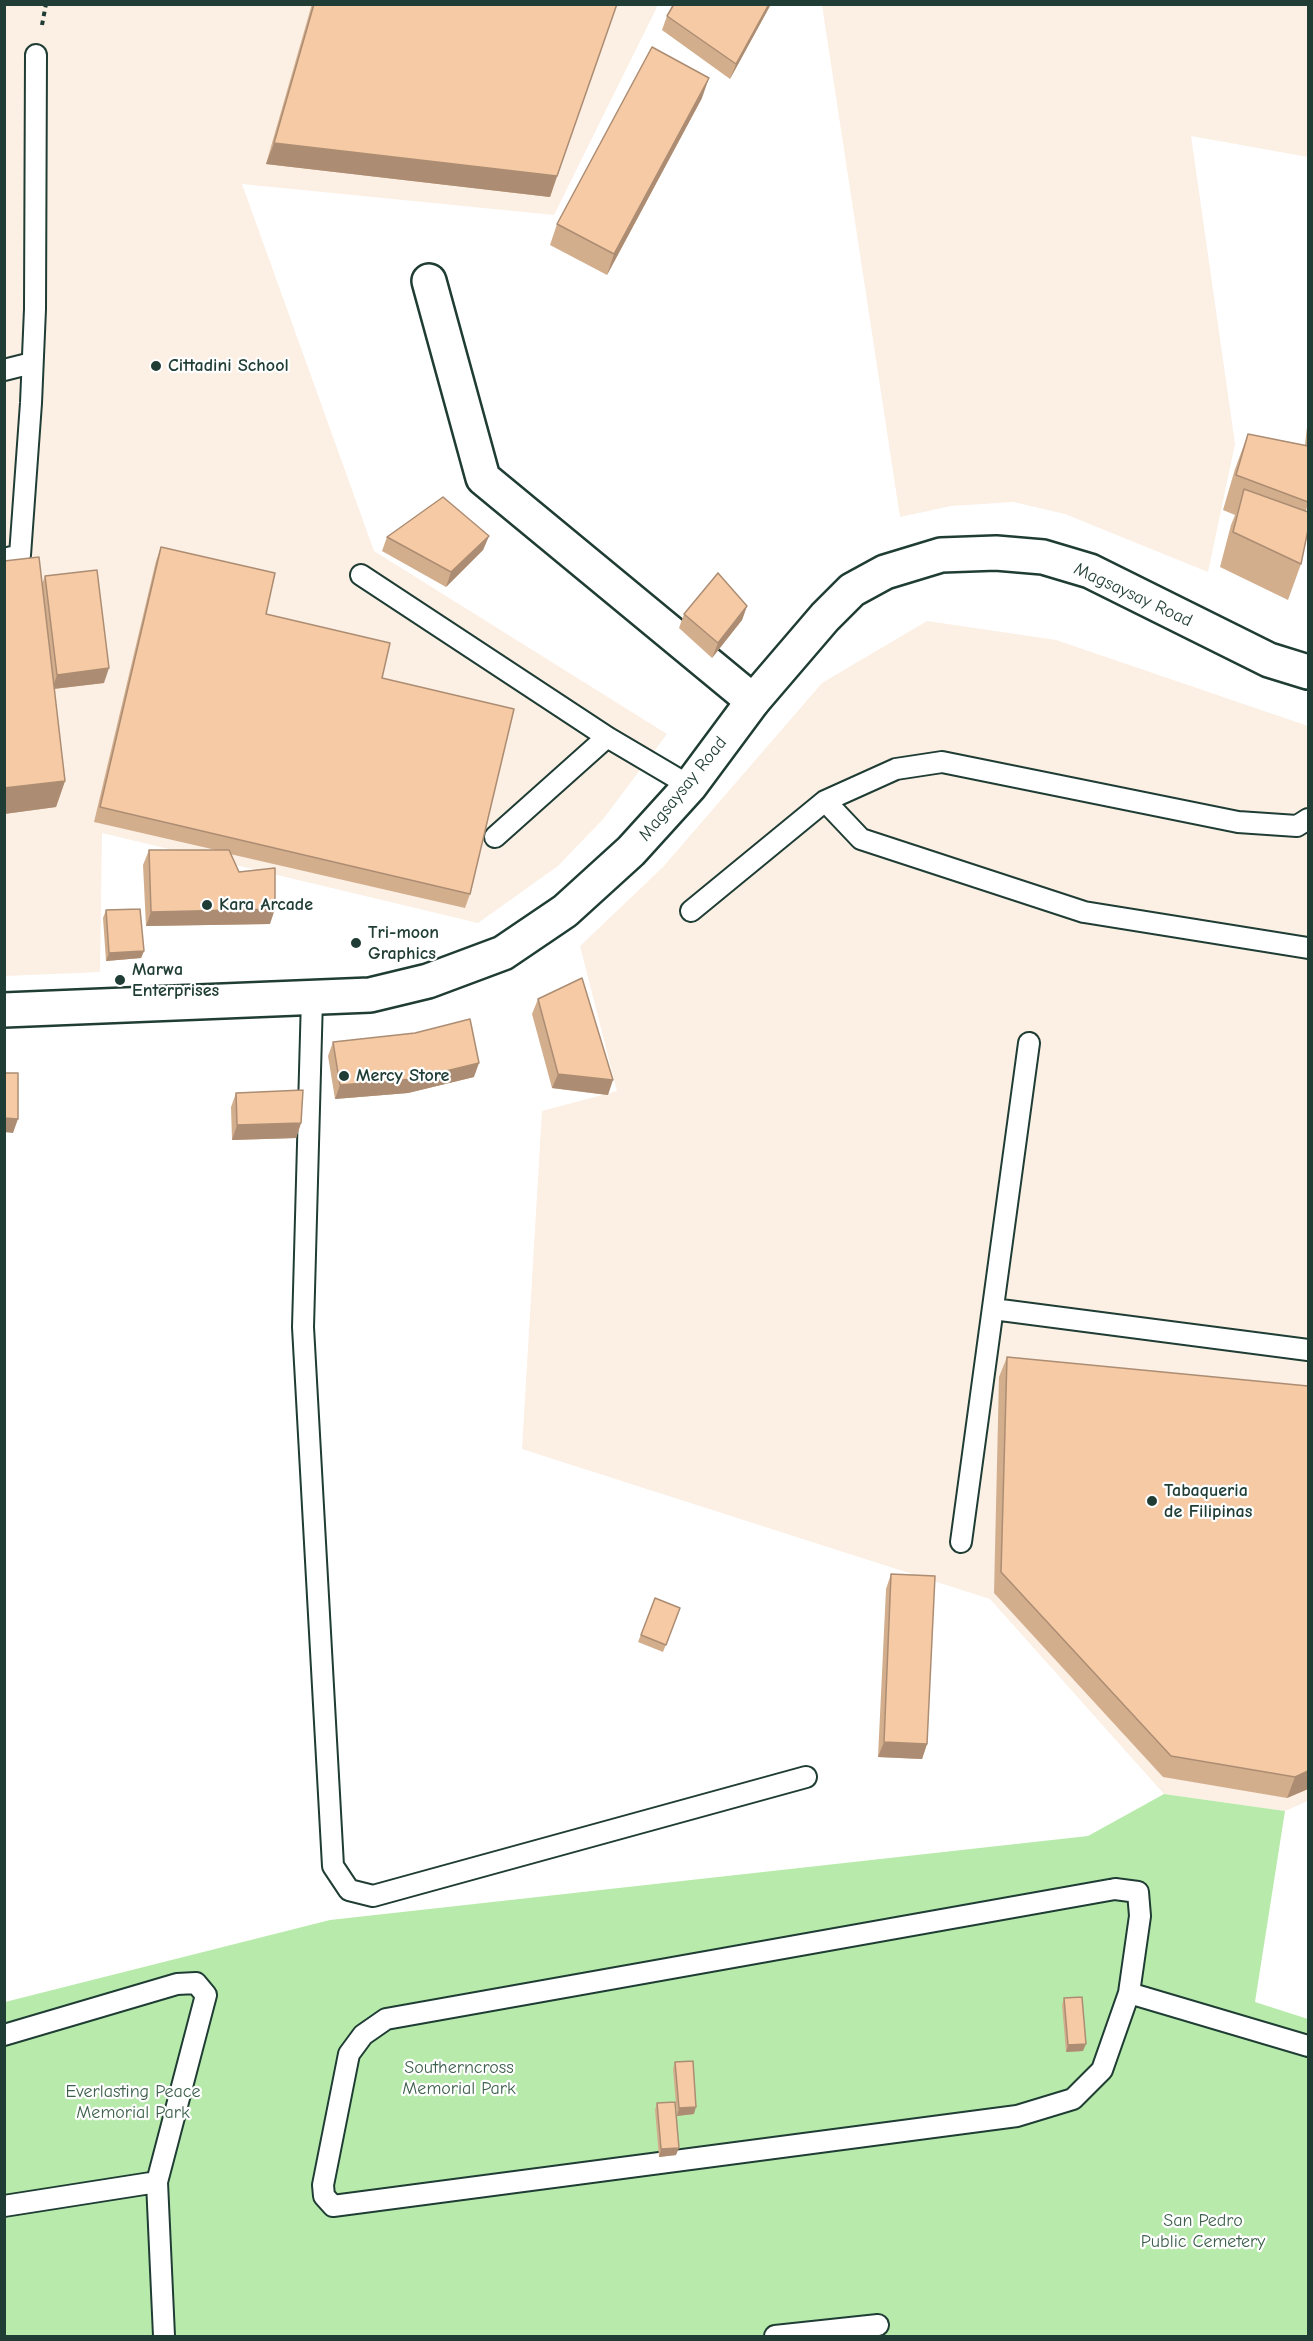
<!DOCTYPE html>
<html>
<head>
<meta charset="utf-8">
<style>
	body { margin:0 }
	#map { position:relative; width:1313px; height:2341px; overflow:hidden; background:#fff; font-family:"Comic Neue",sans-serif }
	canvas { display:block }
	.frame { position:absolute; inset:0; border:6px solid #1f3d34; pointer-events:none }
</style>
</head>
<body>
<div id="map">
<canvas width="1313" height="2341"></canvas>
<div class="frame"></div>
</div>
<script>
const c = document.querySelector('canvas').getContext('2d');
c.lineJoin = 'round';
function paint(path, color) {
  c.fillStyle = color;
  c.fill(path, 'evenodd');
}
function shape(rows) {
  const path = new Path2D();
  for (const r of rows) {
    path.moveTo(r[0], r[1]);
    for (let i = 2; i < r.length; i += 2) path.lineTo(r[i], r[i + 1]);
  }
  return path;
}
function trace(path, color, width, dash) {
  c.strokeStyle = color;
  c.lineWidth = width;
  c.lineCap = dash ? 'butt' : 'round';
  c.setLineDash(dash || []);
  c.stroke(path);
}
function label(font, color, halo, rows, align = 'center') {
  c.font = font + ' "Comic Neue",sans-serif';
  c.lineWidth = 4.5;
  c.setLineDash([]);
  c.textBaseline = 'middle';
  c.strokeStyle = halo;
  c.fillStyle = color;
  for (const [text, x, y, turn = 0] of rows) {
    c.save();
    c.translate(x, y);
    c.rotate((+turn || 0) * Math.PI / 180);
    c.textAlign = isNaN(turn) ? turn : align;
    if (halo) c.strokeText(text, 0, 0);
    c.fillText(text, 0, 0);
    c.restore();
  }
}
const built = shape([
	[4,5,658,5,554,215,242,184,374,551,667,734,604,818,558,866,478,923,102,833,100,972,5,976],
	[822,5,1308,5,1308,157,1191,136,1235,444,1208,572,1065,514,1013,502,951,506,900,517],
	[927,621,1056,640,1308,726,1308,1801,1285,1811,1164,1794,990,1599,522,1449,542,1111,617,1091,580,946,663,867,822,683]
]);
const green = shape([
	[1164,1794,1285,1811,1255,2002,1308,2019,1308,2336,5,2336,5,2002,330,1920,1088,1836]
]);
const path = shape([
	[42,25,46,4]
]);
const lane = shape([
	[4,370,32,363],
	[4,559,20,555,31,403,35,309,36,55],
	[361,575,607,737,690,786],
	[825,801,861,839,1084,912,1308,948],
	[495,837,607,737],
	[691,911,825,801,896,769,942,762,1238,822,1297,826,1308,819],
	[312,998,303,1327,333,1866,349,1890,373,1896,806,1777],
	[993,1309,1308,1350],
	[961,1542,1029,1043],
	[1115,1889,1138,1892,1140,1916,1129,1993,1102,2070,1073,2099,1017,2116,333,2206,324,2196,323,2185,349,2054,363,2035,386,2019,1115,1889],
	[1129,1993,1308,2046],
	[4,2035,177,1984,196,1983,206,1995,157,2182,4,2206],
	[157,2182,164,2336],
	[775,2336,878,2325]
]);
const street = shape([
	[429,281,483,478,753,701]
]);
const secondary = shape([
	[4,1010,370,995,428,981,503,953,565,911,631,851,690,786,753,701,825,617,852,590,885,572,941,555,996,553,1043,557,1090,571,1269,660,1308,672]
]);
const wall = shape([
	[312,4,617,4,550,197,266,164],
	[771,4,730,79,662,30,667,16],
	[702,98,607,275,550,245,557,224],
	[1308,417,1308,503,1306,511,1301,564,1288,600,1220,567,1231,525,1235,515,1223,510,1235,469,1248,434,1305,445],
	[489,536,483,550,446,587,382,551,387,537],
	[161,547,266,614,382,678,470,894,465,908,230,854,239,872,270,924,146,926,143,865,149,850,216,850,94,822,156,561],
	[4,561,42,584,45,576,104,683,54,689,65,781,56,807,4,814],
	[747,606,742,620,712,658,679,628,684,614],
	[106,910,144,951,141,958,106,961,103,918],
	[538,999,608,1095,552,1088,532,1014],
	[333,1042,474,1077,408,1093,335,1099,328,1056],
	[236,1093,301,1123,296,1138,232,1140,231,1107],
	[1007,1357,1308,1789,1287,1798,1163,1777,994,1593,999,1377],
	[891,1574,927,1744,922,1759,878,1757,886,1589],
	[655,1598,680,1608,663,1652,638,1642],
	[1064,1998,1083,2051,1066,2052,1062,2005],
	[675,2062,694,2114,677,2116,673,2069],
	[657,2103,676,2155,659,2157,655,2110]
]);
const shadedWall = shape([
	[769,4,771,4,730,79,736,64],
	[709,78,702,98,607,275,614,254],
	[274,143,557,176,550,197,266,164],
	[489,536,483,550,446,587,451,572],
	[747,606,742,620,712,658,718,643],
	[109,668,104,683,52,689,57,675],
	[65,781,56,807,4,814,4,788],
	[275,909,270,924,146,926,151,912],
	[144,951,141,958,106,961,109,953],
	[479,1063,474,1077,408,1093,335,1099,340,1085],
	[558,1074,613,1080,608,1095,552,1088],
	[4,1118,18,1119,13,1133,4,1132],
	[301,1123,296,1138,232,1140,237,1125],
	[884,1742,927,1744,922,1759,878,1757],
	[1308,1771,1308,1789,1287,1798,1295,1777],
	[1086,2044,1083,2051,1066,2052,1068,2045],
	[696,2107,694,2114,677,2116,679,2108],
	[679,2148,676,2155,659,2157,661,2149]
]);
const building = shape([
	[314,4,617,4,557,176,274,143,314,4],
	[674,4,769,4,736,64,667,16,674,4],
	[652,47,709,78,614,254,557,224,652,47],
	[1248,434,1308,446,1308,502,1236,475,1248,434],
	[1244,489,1308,512,1308,530,1301,564,1233,532,1244,489],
	[443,497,489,536,451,572,387,537,443,497],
	[161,547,275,573,266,614,390,643,382,678,514,709,470,894,100,807,161,547],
	[39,557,65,781,4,788,4,561,39,557],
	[97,570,109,668,57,675,45,576,97,570],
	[718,573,747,606,718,643,684,614,718,573],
	[149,850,229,850,239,872,275,868,275,909,151,912,149,850],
	[140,909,144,951,109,953,106,910,140,909],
	[582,978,613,1080,558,1074,538,999,582,978],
	[470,1019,479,1063,413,1079,340,1085,333,1042,415,1033,470,1019],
	[4,1073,18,1073,18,1119,4,1118,4,1073],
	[303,1090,301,1123,237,1125,236,1093,303,1090],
	[1007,1357,1308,1386,1308,1771,1295,1777,1171,1756,1001,1572,1007,1357],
	[891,1574,935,1576,927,1744,884,1742,891,1574],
	[655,1598,680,1608,666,1645,641,1635,655,1598],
	[1082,1997,1086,2044,1068,2045,1064,1998,1082,1997],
	[693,2061,696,2107,679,2108,675,2062,693,2061],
	[675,2102,679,2148,661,2149,657,2103,675,2102]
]);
const markers = [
	[156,366,6,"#1f3d34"],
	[207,905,6,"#1f3d34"],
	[356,943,6,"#1f3d34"],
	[120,980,6,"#1f3d34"],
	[344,1076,6,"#1f3d34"],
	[1152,1501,6,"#1f3d34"]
];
const poiNames = [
	["Cittadini School",168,366],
	["Kara Arcade",219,905],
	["Tri-moon",368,933],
	["Graphics",368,954],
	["Marwa",132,970],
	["Enterprises",132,991],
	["Mercy Store",356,1076],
	["Tabaqueria",1164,1491],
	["de Filipinas",1164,1512]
];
const streetNames = [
	["Magsaysay Road",1133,595,25],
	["Magsaysay Road",683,789,-51]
];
const parkNames = [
	["Southerncross",459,2068],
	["Memorial Park",459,2089],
	["Everlasting Peace",133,2092],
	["Memorial Park",133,2113],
	["San Pedro",1203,2221],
	["Public Cemetery",1203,2242]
];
paint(built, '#fcefe4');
paint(green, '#b8ebab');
trace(lane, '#1f3d34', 24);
trace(street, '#1f3d34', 38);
trace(secondary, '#1f3d34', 38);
trace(path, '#1f3d34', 4, [4.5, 4.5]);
trace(lane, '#fff', 20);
trace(street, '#fff', 33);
trace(secondary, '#fff', 33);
paint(wall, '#d3ae8d');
paint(shadedWall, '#ac8d73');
paint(building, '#f5caa4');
trace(building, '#ac8d73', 1.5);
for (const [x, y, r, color] of markers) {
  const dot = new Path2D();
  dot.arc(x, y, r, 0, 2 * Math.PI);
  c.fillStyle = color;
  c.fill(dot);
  trace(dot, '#fff', 2);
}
label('bold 18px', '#1f3d34', '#fff', poiNames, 'left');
label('18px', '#1f3d34', '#fff', streetNames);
label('18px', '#3e604c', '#fff', parkNames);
</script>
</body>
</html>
